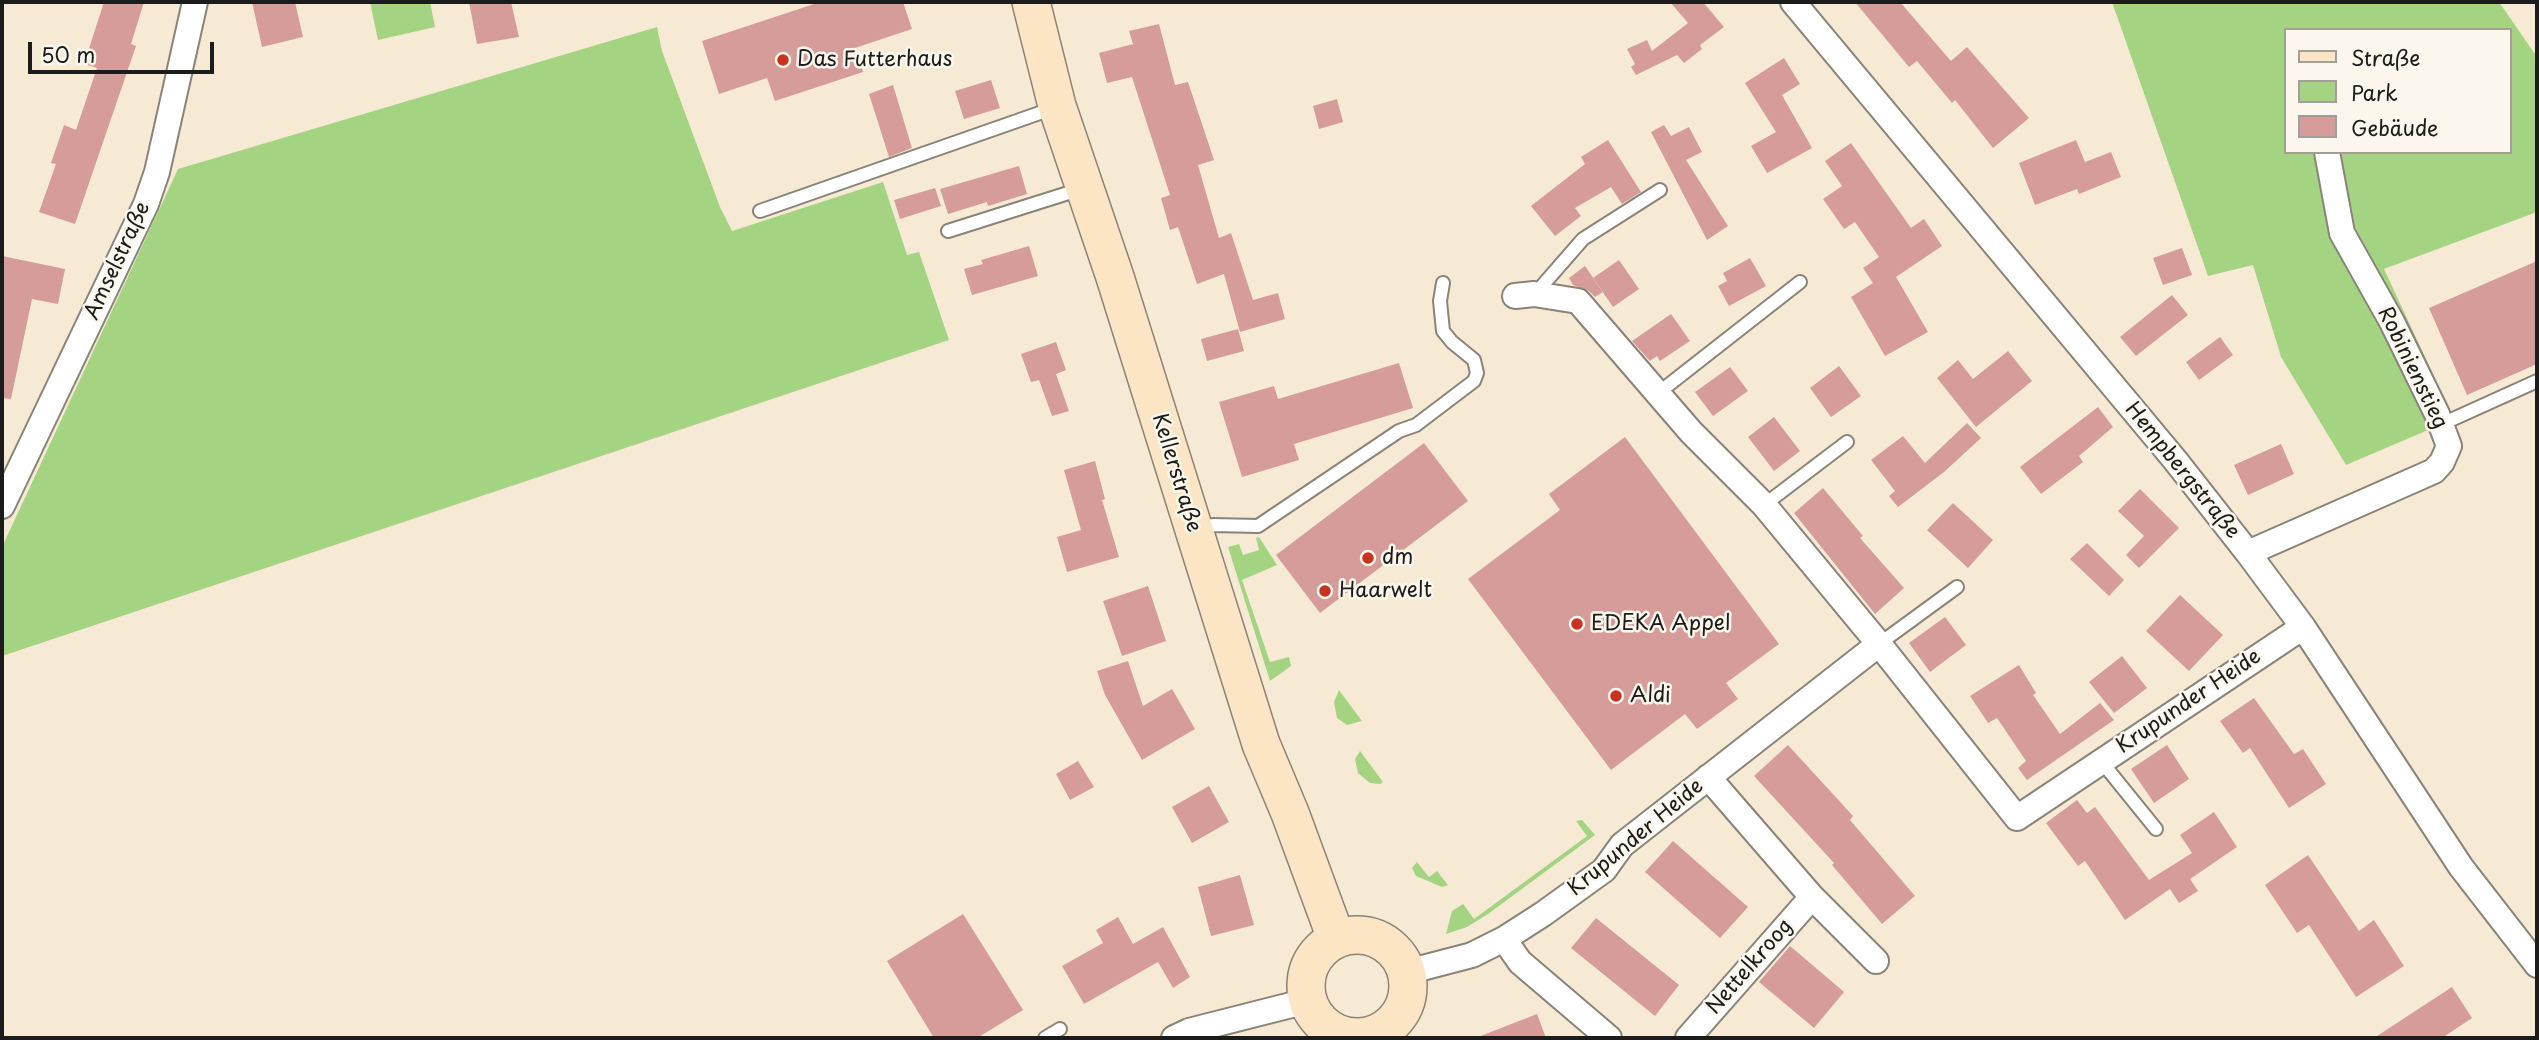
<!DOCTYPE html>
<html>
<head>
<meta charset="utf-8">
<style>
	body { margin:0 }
	#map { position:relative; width:2539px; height:1040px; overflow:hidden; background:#f7ead5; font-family:"Playpen Sans",sans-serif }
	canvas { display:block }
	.frame { position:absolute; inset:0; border:4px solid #1c1c1c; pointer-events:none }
	.legend { position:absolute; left:2284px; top:28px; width:228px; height:126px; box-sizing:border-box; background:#fbf7ec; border:2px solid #a29f99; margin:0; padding:9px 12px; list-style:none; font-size:21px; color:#1c1c1c }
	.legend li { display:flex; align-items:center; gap:14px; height:35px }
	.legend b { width:35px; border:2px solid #a29f99 }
	.scale { position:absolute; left:28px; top:42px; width:186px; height:32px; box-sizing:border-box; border:4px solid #1c1c1c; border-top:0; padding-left:9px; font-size:21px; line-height:24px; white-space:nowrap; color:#1c1c1c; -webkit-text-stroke:5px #fbf7ec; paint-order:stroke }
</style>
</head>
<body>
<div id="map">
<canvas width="2539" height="1040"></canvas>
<div class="frame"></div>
<ul class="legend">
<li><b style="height:9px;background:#fce5c4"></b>Straße</li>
<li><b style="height:19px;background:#a4d482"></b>Park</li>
<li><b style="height:19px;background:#d59c99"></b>Gebäude</li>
</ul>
<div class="scale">50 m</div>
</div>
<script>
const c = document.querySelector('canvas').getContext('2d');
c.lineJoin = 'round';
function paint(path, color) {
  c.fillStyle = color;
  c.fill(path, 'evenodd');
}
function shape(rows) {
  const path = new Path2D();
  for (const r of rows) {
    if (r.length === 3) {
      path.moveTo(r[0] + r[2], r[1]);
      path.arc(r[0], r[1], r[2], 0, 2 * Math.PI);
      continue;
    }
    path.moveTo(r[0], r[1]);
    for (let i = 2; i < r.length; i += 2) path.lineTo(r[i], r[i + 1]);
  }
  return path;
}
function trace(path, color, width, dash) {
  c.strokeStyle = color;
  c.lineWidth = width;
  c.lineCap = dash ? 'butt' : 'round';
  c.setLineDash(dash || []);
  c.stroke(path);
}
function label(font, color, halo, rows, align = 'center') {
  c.font = font + ' "Playpen Sans",sans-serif';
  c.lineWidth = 5;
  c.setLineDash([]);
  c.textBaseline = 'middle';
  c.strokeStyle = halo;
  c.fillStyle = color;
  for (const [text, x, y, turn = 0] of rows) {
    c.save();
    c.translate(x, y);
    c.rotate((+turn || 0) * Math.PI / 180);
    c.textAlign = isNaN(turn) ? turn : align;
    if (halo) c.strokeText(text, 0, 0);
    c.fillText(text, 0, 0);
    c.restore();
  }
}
const green = shape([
	[370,2,430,2,435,27,378,40],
	[2112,2,2499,2,2537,57,2537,212,2384,269,2454,419,2346,465,2281,357,2253,265,2208,276],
	[2285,30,2509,30,2509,152,2285,152],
	[657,27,662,51,720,207,732,231,883,182,907,255,919,252,949,340,2,656,2,547,178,169],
	[1259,537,1277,565,1242,580,1270,662,1289,657,1291,666,1270,681,1228,547,1239,544,1243,555,1259,550,1256,538],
	[1339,690,1362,721,1347,725,1337,718,1334,702],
	[1360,751,1383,782,1380,784,1370,783,1358,773,1355,759],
	[1582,820,1595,835,1488,914,1467,927,1446,934,1452,911,1463,904,1474,919,1587,836,1576,821],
	[1417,862,1429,877,1437,871,1448,885,1442,887,1416,876,1412,868]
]);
const building = shape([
	[104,2,144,2,131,44,136,46,75,224,39,212,56,164,51,163,64,125,76,130,97,68,84,64],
	[252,2,295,2,303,37,262,47],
	[469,2,511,2,519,37,477,44],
	[820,2,903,2,912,29,855,48,863,72,775,101,767,78,719,94,702,41],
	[1670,2,1703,2,1724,27,1700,45,1702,49,1684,63,1677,55,1636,75,1631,67,1635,64,1627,49,1647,40,1652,51,1688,23],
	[1855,2,1900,2,1951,61,1967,47,2029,118,1993,148,1955,100,1952,103,1917,61,1909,67],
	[1159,24,1175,85,1188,82,1214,160,1198,165,1219,238,1231,233,1253,300,1278,293,1285,319,1240,332,1224,274,1197,284,1178,227,1170,230,1161,198,1170,195,1132,77,1107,83,1099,53,1133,44,1129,31],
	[1784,58,1800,84,1782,95,1812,148,1767,173,1751,146,1776,132,1745,83],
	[991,80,1000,108,964,119,955,91],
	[893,85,912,148,889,157,869,94],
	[1337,99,1343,122,1319,129,1313,106],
	[1664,125,1671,136,1689,127,1702,152,1686,160,1728,226,1707,240,1651,132],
	[1608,140,1641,192,1622,204,1611,187,1575,208,1581,216,1555,236,1531,206,1585,164,1581,157],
	[2076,140,2085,162,2111,152,2121,177,2079,194,2077,189,2035,205,2019,163],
	[1851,143,1911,228,1924,219,1942,246,1896,277,1928,332,1885,356,1851,297,1873,283,1863,268,1879,257,1855,222,1844,229,1823,199,1842,186,1825,161],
	[1019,166,1027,194,988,206,987,202,948,214,940,189],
	[935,188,941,206,900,219,894,200],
	[1029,246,1038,276,972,295,964,269,983,264,981,260],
	[2182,248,2192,275,2163,285,2153,258],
	[2,256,65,269,58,304,32,299,11,399,2,398],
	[1750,258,1766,286,1729,306,1718,286,1727,281,1723,273],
	[1619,260,1639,289,1613,307,1593,278],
	[2537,261,2537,364,2467,395,2429,308],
	[1585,266,1603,292,1595,297,1589,291,1573,285,1569,278],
	[2172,295,2188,315,2136,356,2120,337],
	[1671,314,1690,341,1660,361,1657,356,1650,361,1632,341],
	[1238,329,1244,351,1207,361,1201,339],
	[2220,337,2233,355,2199,380,2186,362],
	[1056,342,1066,370,1056,374,1069,411,1052,416,1039,380,1031,382,1021,354],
	[2008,351,2032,381,1976,427,1937,378,1958,360,1973,379],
	[1399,363,1413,408,1294,444,1299,460,1242,477,1219,402,1274,386,1278,399],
	[1839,366,1861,396,1831,417,1810,388],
	[1730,367,1748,391,1713,416,1695,392],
	[2098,407,2113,427,2079,456,2083,462,2041,494,2020,467],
	[1774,417,1800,451,1774,471,1748,437],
	[1967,423,1981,438,1944,472,1898,507,1889,496,1895,491,1871,460,1903,436,1925,463],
	[1625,437,1779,644,1726,683,1738,699,1697,729,1685,714,1611,770,1468,579,1560,510,1549,494],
	[1424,443,1468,501,1320,613,1276,555],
	[2281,444,2294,474,2248,495,2234,465],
	[1095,461,1105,499,1102,500,1119,557,1067,572,1057,537,1081,530,1064,470],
	[1823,488,1863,536,1860,538,1904,588,1875,614,1794,513],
	[2140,489,2179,528,2139,568,2126,555,2144,536,2118,511],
	[1953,503,1993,540,1968,568,1927,530],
	[2087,543,2124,580,2109,596,2070,559],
	[1148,586,1166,641,1122,656,1103,601],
	[2180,595,2223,635,2189,671,2146,631],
	[1945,617,1966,645,1930,672,1909,643],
	[2122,656,2147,688,2114,713,2089,682],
	[1128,661,1143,706,1172,689,1195,729,1142,760,1105,695,1097,671],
	[2019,665,2036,693,2033,695,2060,734,2100,703,2114,720,2027,780,2018,768,2026,761,1997,718,1988,723,1970,696],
	[2254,698,2294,754,2303,749,2326,784,2289,808,2250,748,2243,753,2220,721],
	[1788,745,1853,816,1850,820,1915,896,1882,924,1832,865,1834,863,1754,776],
	[2167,745,2189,779,2154,803,2131,769],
	[1078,761,1094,787,1070,800,1056,774],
	[1209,786,1229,822,1192,843,1172,807],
	[2077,800,2087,813,2095,807,2149,880,2192,853,2180,835,2214,812,2237,847,2190,879,2198,891,2179,903,2170,889,2125,920,2085,861,2078,866,2046,823],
	[1673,841,1748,907,1720,938,1645,872],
	[2308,855,2359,931,2374,920,2404,966,2356,997,2309,925,2297,933,2265,885],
	[1240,875,1254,925,1211,936,1198,887],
	[963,914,1023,1010,977,1038,934,1038,887,961],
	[1118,917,1133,944,1163,927,1190,977,1173,988,1158,962,1084,1004,1062,966,1103,943,1096,930],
	[1596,918,1679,985,1655,1016,1571,948],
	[1790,946,1844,992,1814,1028,1759,982],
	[2452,987,2472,1018,2442,1038,2374,1038],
	[1537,1014,1546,1038,1479,1038,1478,1037]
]);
const lane = shape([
	[760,211,1054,108],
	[948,231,1081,189],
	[1535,294,1583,239,1660,190],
	[1657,394,1800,282],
	[2442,424,2537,381],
	[1764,505,1847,442],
	[1198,529,1213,525,1258,526,1399,431,1416,425,1474,381,1477,373,1474,360,1452,342,1443,331,1440,301,1443,283],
	[1879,644,1957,587],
	[2101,761,2156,829],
	[1045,1038,1060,1029]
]);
const street = shape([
	[1793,2,2175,460,2248,553,2303,627,2461,867,2537,965],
	[1515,296,1534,294,1578,301,1691,432,1764,505,1879,644],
	[2,506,146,204,157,172,195,2],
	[2248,553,2434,471,2442,462,2449,446,2437,414,2392,322,2342,233,2327,152],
	[1812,897,1876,961],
	[1504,939,1520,962,1609,1038],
	[1407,972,1472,955,1504,939,1543,914,1604,870,1622,845,1879,644,2017,818,2303,627],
	[1174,1038,1189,1031,1307,1001],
	[1688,1038,1812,897,1708,777]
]);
const secondary = shape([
	[1031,2,1057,106,1115,277,1261,744,1290,813,1336,938],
	[1357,986,51]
]);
const markers = [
	[783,60,7,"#c8321e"],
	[1368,558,7,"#c8321e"],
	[1325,591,7,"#c8321e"],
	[1577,624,7,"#c8321e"],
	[1616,696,7,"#c8321e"]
];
const poiNames = [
	["Das Futterhaus",797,60],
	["dm",1382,558],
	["Haarwelt",1339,591],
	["EDEKA Appel",1591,624],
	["Aldi",1630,696]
];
const streetNames = [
	["Amselstraße",118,261,-65],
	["Robinienstieg",2412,368,64],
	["Hempbergstraße",2182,471,51],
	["Kellerstraße",1176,473,73],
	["Krupunder Heide",2189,702,-34],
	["Krupunder Heide",1636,838,-40],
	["Nettelkroog",1750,967,-49]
];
paint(green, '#a4d482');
paint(building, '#d59c99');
trace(lane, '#8a8378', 16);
trace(street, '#8a8378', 28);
trace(secondary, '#8a8378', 40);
trace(lane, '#fff', 12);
trace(street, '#fff', 24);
trace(secondary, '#fce5c4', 37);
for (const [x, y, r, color] of markers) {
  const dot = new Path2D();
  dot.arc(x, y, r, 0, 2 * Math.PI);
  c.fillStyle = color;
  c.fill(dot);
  trace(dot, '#fbf7ec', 2.5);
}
label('21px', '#1c1c1c', '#fbf7ec', poiNames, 'left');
label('21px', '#1c1c1c', '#fbf7ec', streetNames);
</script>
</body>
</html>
